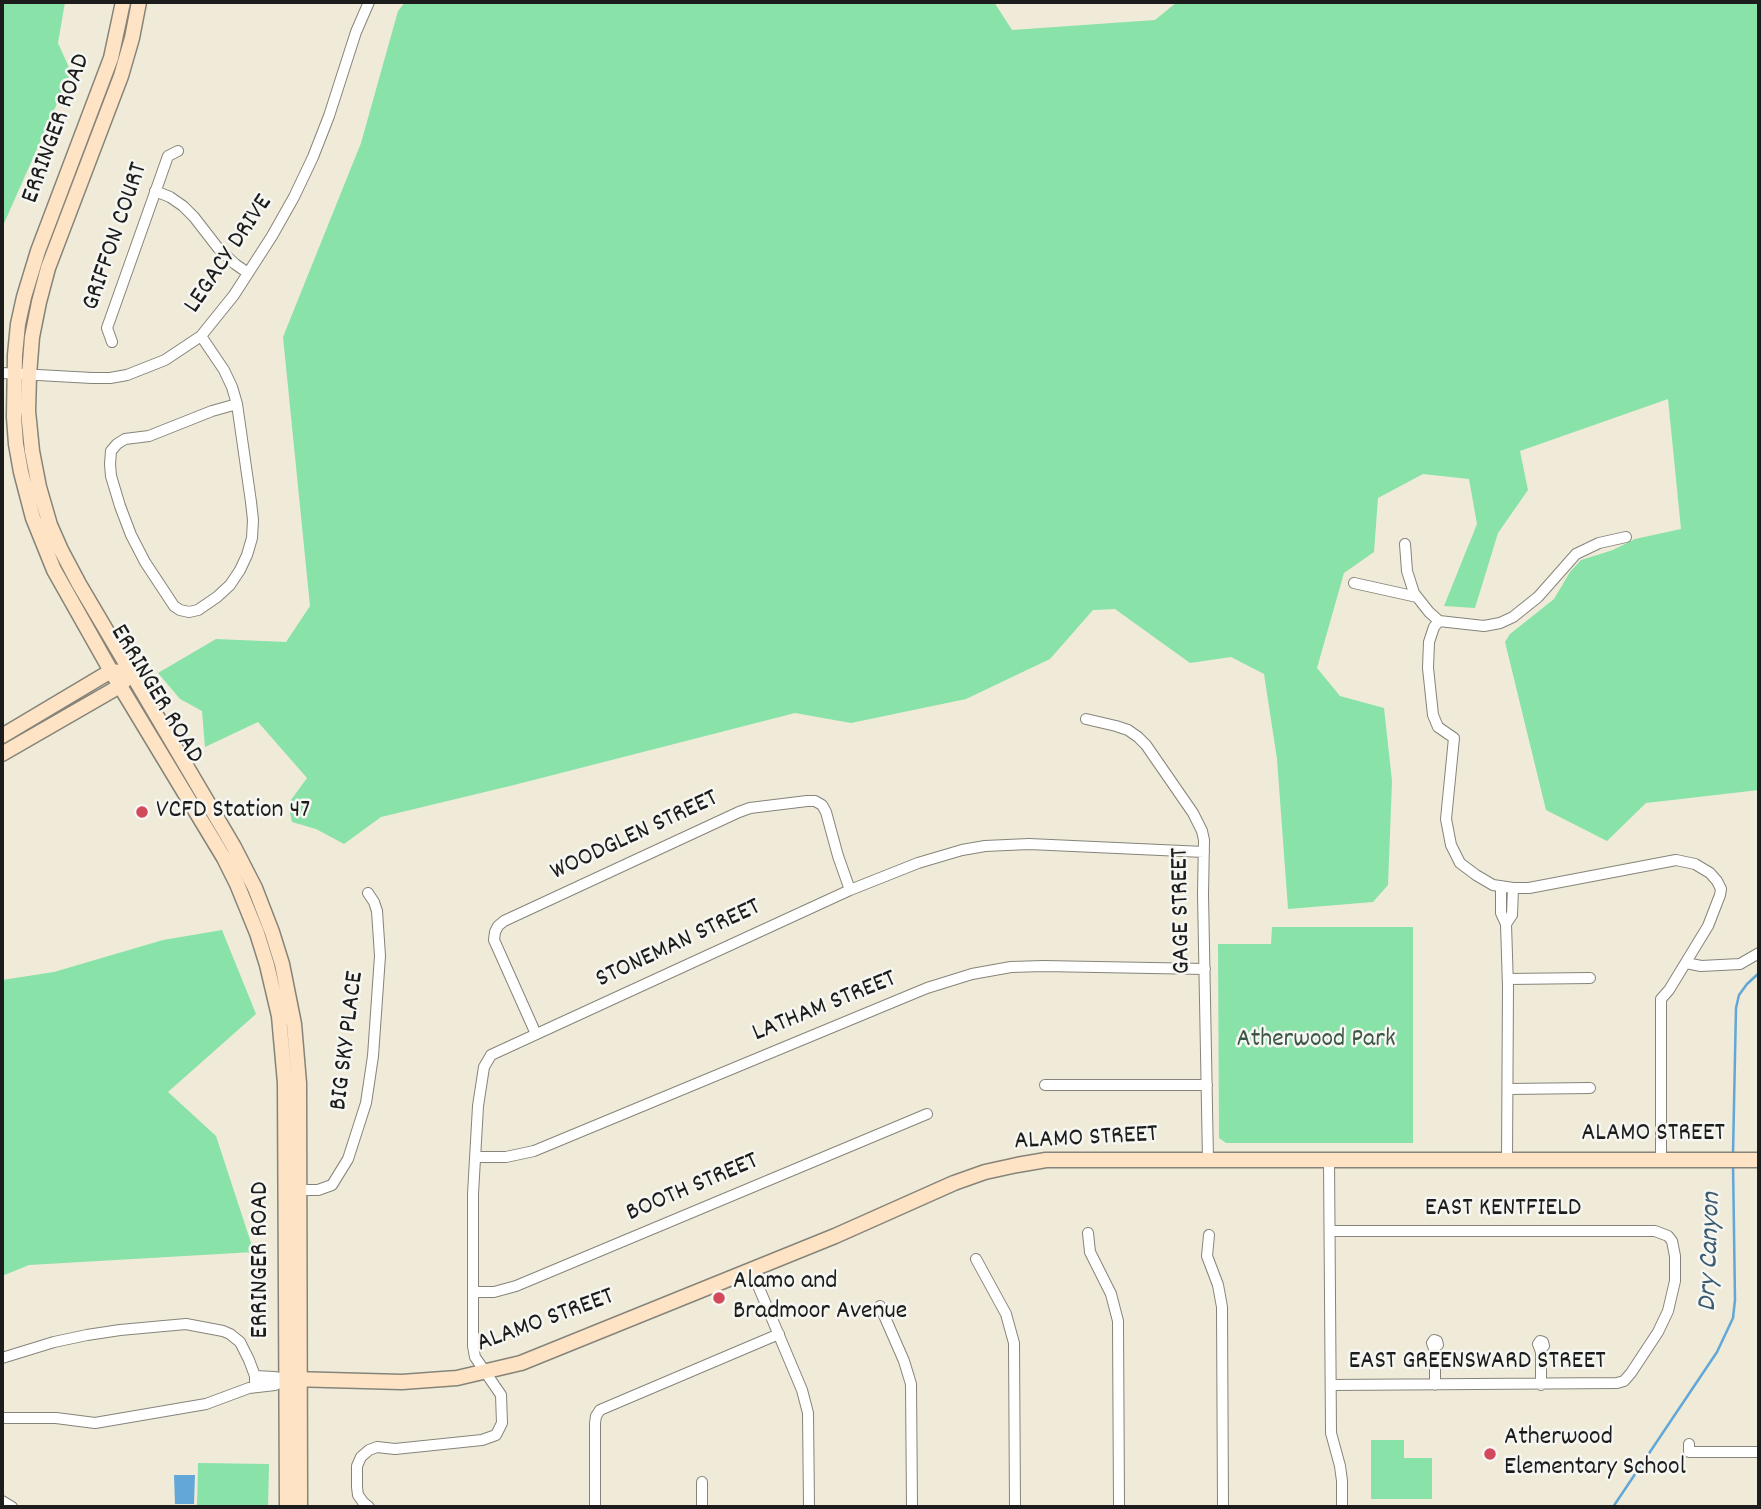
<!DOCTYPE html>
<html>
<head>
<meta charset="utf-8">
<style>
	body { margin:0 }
	#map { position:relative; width:1761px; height:1509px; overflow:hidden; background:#efebd8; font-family:Dekko,sans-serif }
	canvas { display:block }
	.frame { position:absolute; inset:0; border:4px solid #1c1c1c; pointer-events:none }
</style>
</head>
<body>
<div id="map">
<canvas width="1761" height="1509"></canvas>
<div class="frame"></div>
</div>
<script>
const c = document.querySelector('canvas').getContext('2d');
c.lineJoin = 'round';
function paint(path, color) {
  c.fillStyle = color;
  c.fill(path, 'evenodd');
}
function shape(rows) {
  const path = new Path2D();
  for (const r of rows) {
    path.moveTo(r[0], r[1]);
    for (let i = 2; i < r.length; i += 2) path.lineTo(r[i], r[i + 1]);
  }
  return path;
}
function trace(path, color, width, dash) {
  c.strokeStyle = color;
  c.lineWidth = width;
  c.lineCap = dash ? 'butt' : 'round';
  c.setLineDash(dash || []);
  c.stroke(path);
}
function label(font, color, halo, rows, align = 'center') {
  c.font = font + ' Dekko,sans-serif';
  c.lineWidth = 5;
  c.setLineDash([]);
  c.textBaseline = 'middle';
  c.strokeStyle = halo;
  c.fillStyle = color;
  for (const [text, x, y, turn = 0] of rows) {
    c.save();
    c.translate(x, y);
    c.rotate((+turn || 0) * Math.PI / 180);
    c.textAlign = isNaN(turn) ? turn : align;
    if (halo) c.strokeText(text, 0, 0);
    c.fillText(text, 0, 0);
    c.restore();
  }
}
const green = shape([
	[2,2,65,2,58,43,71,72,2,228],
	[405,2,994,2,1012,30,1155,20,1177,2,1759,2,1759,790,1646,803,1607,841,1546,810,1505,642,1510,634,1554,599,1570,572,1581,560,1613,550,1635,539,1681,529,1668,399,1520,451,1528,490,1498,533,1475,608,1444,606,1477,524,1469,479,1423,474,1378,498,1374,552,1344,573,1317,668,1340,696,1384,708,1392,781,1388,885,1373,902,1288,909,1277,759,1264,674,1231,657,1190,663,1115,609,1093,610,1050,659,966,699,851,723,795,713,514,785,381,817,344,844,316,829,292,822,288,804,307,778,258,722,205,747,202,711,180,699,158,673,216,639,286,642,310,606,283,337,361,143,398,11],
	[1272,927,1413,927,1413,1143,1226,1143,1219,1138,1218,944,1271,944],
	[222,930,256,1014,168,1092,216,1136,254,1252,29,1265,2,1276,2,980,54,972,163,940],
	[1371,1440,1404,1440,1404,1458,1432,1458,1432,1499,1371,1499],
	[198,1463,269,1464,268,1507,197,1507]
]);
const water = shape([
	[174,1475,195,1475,194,1504,175,1504]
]);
const stream = shape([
	[1733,1153,1736,1008,1739,995,1747,984,1759,973],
	[1613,1507,1717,1352,1733,1318,1735,1300,1733,1163]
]);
const street = shape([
	[155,191,170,197,183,206,194,217,218,248,235,264,248,273],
	[201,336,224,370,232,387,237,404,251,502,253,520,252,538,247,555,240,570,230,585,217,597,198,610,189,612,180,610,174,606,145,562,131,535,120,506,111,476,110,464,111,451,117,444,125,439,149,436,212,411,237,404],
	[112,342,107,328,168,156,178,151],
	[2,373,92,378,110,378,127,375,165,360,201,336,234,295,272,236,294,197,313,157,329,116,356,32,369,2],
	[1405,544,1407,571,1414,593,1429,612,1439,621,1434,627,1429,642,1428,668,1433,715,1438,727,1454,738,1446,819,1451,845,1460,863,1476,875,1493,885,1513,888,1529,888,1676,860,1695,864,1710,873,1717,881,1721,889,1720,895,1708,926,1669,990,1661,999,1661,1160],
	[1354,583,1417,597],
	[1439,621,1484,626,1500,623,1513,617,1538,597,1576,554,1599,543,1626,537],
	[1086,719,1116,726,1128,730,1138,737,1146,745,1193,813,1202,831,1204,840,1203,894,1208,1160],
	[1501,886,1501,913,1506,924],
	[1686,963,1701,966,1740,964,1759,953],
	[1508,979,1590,978],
	[536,1034,494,940,495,932,498,926,504,921,739,812,750,808,807,801,815,801,822,805,826,812,838,856,850,890],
	[1045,1085,1207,1085],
	[1508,1089,1590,1088],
	[475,1157,506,1157,534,1151,927,988,972,974,1011,967,1043,966,1205,969],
	[1329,1160,1331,1433,1340,1466,1342,1481,1342,1507],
	[1507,1160,1508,987,1506,924,1512,915,1513,888],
	[293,1190,318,1190,332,1185,348,1159,366,1103,373,1056,380,956,377,911,374,902,368,893],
	[1330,1231,1655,1231,1668,1236,1672,1241,1675,1256,1675,1281,1668,1311,1658,1332,1631,1373,1624,1381,1617,1383,1331,1385],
	[1088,1233,1090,1252,1111,1294,1118,1321,1119,1507],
	[1209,1235,1207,1256,1218,1285,1222,1307,1223,1507],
	[976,1259,1006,1314,1014,1343,1015,1507],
	[751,1269,802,1390,808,1413,809,1507],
	[473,1292,494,1292,516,1286,927,1114],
	[880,1306,904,1361,911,1384,912,1507],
	[2,1358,54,1342,87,1335,120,1330,186,1324,223,1331,230,1334,240,1342,249,1360,255,1376,255,1386],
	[255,1376,274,1377,286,1379],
	[1435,1385,1435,1351,1432,1343,1434,1340,1437,1341,1438,1345],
	[1541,1385,1541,1352,1538,1344,1540,1341,1543,1342,1544,1346],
	[2,1418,56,1418,95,1423,206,1404,249,1388,275,1385,287,1379],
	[1689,1444,1689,1452,1759,1452],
	[702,1482,702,1507],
	[2,1501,12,1507],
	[369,1507,363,1502,358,1495,357,1487,357,1466,361,1457,369,1450,377,1447,395,1449,482,1440,496,1435,502,1423,501,1395,475,1357,473,1346,473,1194,478,1106,484,1067,491,1055,850,890,918,863,962,850,985,846,1029,844,1204,852],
	[595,1507,595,1423,596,1416,600,1410,779,1334]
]);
const secondary = shape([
	[123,2,111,58,38,251,24,297,18,324,15,355,14,417,16,444,21,472,33,518,54,570,111,671,224,858,237,884,257,933,267,965,279,1016,285,1083,287,1507],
	[139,2,132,38,121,76,48,268,39,302,32,337,29,375,28,411,32,451,39,487,50,525,61,550,79,584,234,847,255,888,272,932,282,964,294,1024,299,1083,300,1507],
	[2,736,111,671,119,672],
	[2,754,120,686,126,679],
	[291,1379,402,1382,457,1378,521,1363,835,1236,954,1183,985,1172,1017,1165,1046,1160,1759,1160]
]);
const markers = [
	[142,812,7,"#d1495b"],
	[719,1298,7,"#d1495b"],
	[1490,1454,7,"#d1495b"]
];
const streetNames = [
	["ERRINGER ROAD",58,129,-70],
	["GRIFFON COURT",117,237,-71],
	["LEGACY DRIVE",230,255,-56],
	["ERRINGER ROAD",155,695,59],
	["WOODGLEN STREET",635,837,-25],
	["GAGE STREET",1183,911,-91],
	["STONEMAN STREET",679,945,-25],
	["LATHAM STREET",825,1008,-22],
	["BIG SKY PLACE",349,1041,-83],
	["ALAMO STREET",1653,1135],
	["ALAMO STREET",1086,1140,-3],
	["BOOTH STREET",693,1189,-23],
	["EAST KENTFIELD",1503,1210],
	["ERRINGER ROAD",262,1260,-90],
	["ALAMO STREET",546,1322,-20],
	["EAST GREENSWARD STREET",1477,1363]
];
const poiNames = [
	["VCFD Station 47",156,812],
	["Alamo and",733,1283],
	["Bradmoor Avenue",733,1313],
	["Atherwood",1504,1439],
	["Elementary School",1504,1469]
];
const parkNames = [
	["Atherwood Park",1316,1041]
];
const waterNames = [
	["Dry Canyon",1712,1252,-88]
];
paint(green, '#89e2a7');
paint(water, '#62a7d7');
trace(stream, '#62a7d7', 2.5);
trace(street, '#86847a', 12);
trace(secondary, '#86847a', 17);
trace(street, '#fff', 10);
trace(secondary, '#fee4c5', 14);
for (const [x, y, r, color] of markers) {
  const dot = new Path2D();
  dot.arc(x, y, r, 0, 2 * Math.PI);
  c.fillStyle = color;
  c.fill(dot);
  trace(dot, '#f6f6f2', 2.5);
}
label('26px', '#1c1c1c', '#f6f6f2', streetNames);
label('26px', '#1c1c1c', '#f6f6f2', poiNames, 'left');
label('26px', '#3d5746', '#f6f6f2', parkNames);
label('italic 28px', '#3c5b70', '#f6f6f2', waterNames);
</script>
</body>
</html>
